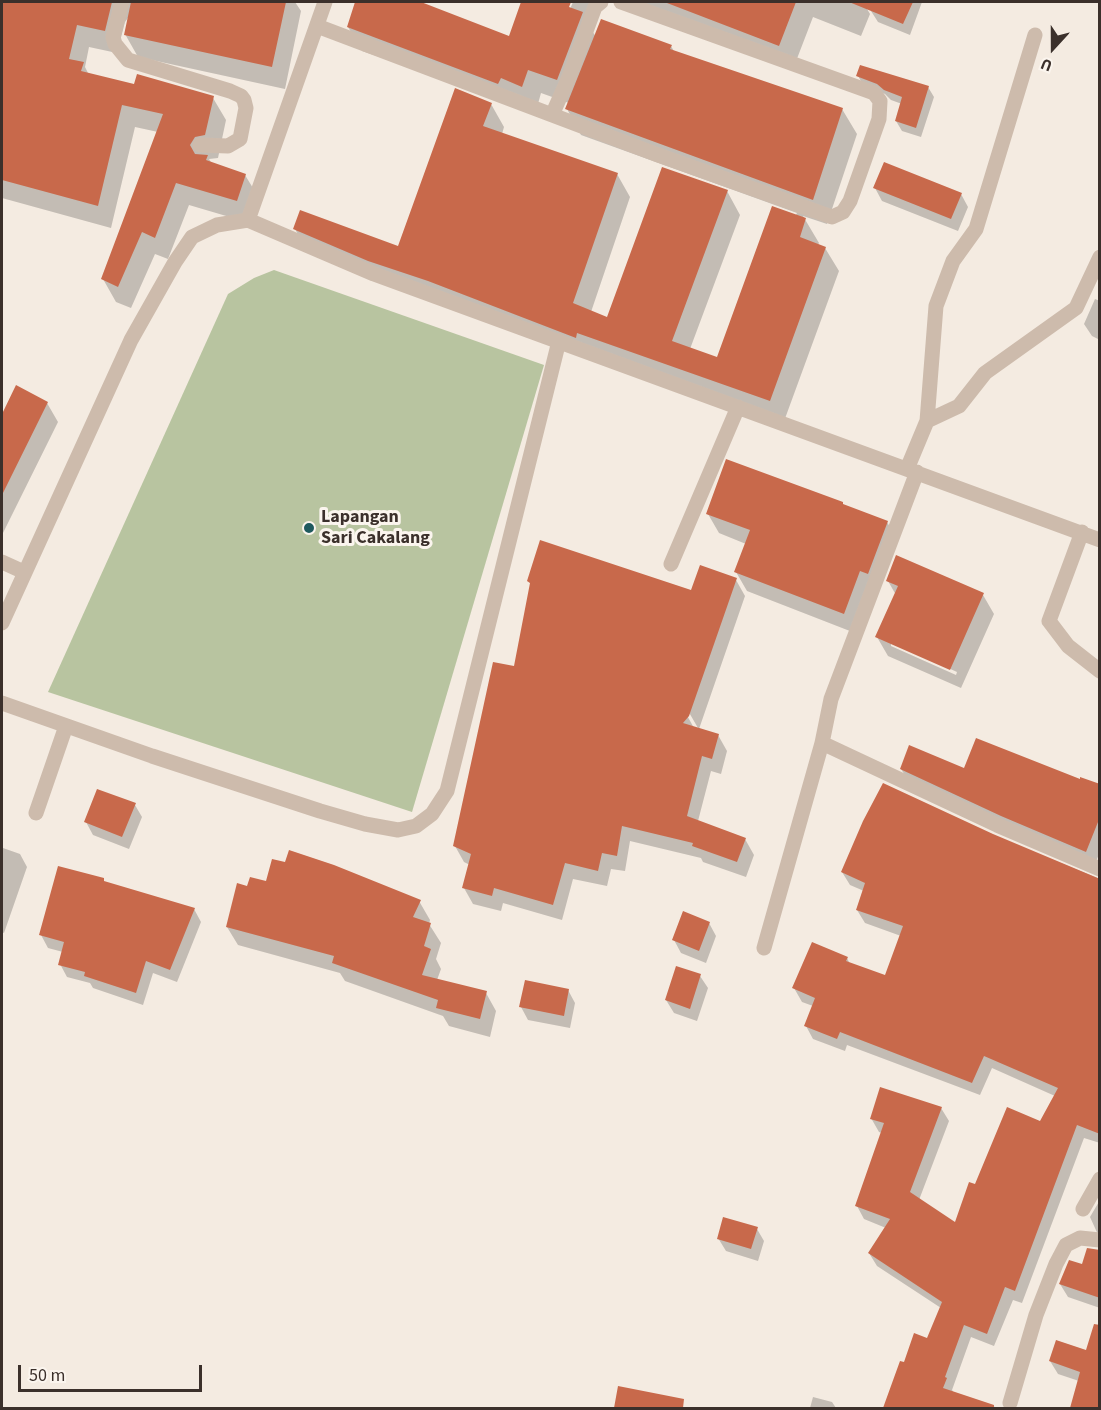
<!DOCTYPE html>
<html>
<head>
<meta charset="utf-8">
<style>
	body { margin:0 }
	#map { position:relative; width:1101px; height:1410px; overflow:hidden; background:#f4ebe1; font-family:"Source Sans 3",sans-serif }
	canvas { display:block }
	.frame { position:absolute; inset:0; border:3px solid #3b302b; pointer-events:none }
	.north { position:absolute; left:1023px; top:18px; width:60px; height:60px; -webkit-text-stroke:4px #fbf5ee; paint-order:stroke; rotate:201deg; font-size:16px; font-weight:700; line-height:24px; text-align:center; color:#3b302b }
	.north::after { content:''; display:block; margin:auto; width:21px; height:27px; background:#3b302b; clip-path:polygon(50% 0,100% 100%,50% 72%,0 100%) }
	.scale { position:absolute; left:18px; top:1365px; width:184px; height:27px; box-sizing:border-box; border:3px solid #3b302b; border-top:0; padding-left:8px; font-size:18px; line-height:21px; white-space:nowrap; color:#3b302b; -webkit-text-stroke:4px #fbf5ee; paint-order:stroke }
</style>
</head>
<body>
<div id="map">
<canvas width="1101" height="1410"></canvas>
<div class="frame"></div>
<div class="north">U</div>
<div class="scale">50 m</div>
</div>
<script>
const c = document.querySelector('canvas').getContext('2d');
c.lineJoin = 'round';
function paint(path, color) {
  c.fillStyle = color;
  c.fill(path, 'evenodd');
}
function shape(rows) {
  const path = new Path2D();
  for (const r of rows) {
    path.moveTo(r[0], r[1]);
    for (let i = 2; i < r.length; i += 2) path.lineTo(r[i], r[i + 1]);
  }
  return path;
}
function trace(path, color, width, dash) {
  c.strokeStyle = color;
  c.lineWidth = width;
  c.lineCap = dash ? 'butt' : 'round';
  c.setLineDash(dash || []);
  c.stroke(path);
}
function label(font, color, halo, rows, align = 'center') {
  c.font = font + ' "Source Sans 3",sans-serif';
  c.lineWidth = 6;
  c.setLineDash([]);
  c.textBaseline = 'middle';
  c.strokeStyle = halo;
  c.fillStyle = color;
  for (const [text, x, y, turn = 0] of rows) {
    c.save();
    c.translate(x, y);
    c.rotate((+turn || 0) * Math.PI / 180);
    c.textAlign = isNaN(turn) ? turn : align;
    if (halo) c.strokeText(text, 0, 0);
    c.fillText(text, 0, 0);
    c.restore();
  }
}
const green = shape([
	[274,270,544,365,412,812,48,692,228,294,254,278]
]);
const shadow = shape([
	[2,2,295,2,301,11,285,89,138,57,125,34,130,15,125,22,117,53,89,47,85,67,89,75,135,86,213,98,226,120,218,158,209,159,212,164,245,175,259,198,250,223,189,205,168,259,155,254,131,308,116,302,103,279,158,132,135,127,111,228,2,198],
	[357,2,417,2,509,38,522,2,569,2,565,13,568,14,573,2,593,2,586,21,596,37,671,46,675,53,842,109,857,134,827,224,803,216,819,243,818,245,825,248,839,271,783,424,308,252,295,229,399,248,491,104,504,127,502,134,617,174,630,197,591,312,608,319,727,191,740,215,690,349,718,359,797,213,581,135,567,109,569,103,541,93,536,111,362,51,348,27],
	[620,2,863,2,870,14,861,36,813,17,793,69],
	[875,2,922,2,910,35,878,22,871,11],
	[858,76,928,87,934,97,921,137,902,131,896,121,902,104,891,100,885,94,864,86],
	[875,188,961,194,968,207,958,231,882,201],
	[1095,299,1100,301,1100,340,1092,336,1084,324],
	[17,387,47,403,58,422,2,535,2,417],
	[842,503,844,506,887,522,898,541,855,633,747,591,736,572,746,544,719,533,708,514],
	[736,580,745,596,699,729,718,735,727,751,721,774,711,771,698,821,745,839,754,855,746,877,703,862,701,858,630,841,625,871,611,869,607,886,573,879,562,920,503,903,501,911,473,904,464,888,470,865,464,862,455,846,515,668,531,586,529,581,692,592],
	[687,709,698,728,694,728,684,710],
	[888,581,983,595,994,614,961,688,888,656,877,637,896,595],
	[891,642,957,672,956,675,891,646],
	[901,769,965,770,1080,781,1100,786,1100,852,1094,866,910,783],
	[135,805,142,817,129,849,93,835,86,822],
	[992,835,1100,879,1100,1143,1084,1138,1022,1303,1013,1300,994,1346,971,1337,952,1390,954,1393,998,1408,884,1408,901,1362,905,1364,928,1340,941,1308,877,1266,869,1253,886,1228,864,1219,857,1206,882,1133,879,1132,871,1118,941,1108,949,1121,919,1200,956,1225,976,1185,1041,1123,1055,1096,992,1068,980,1095,847,1045,845,1051,813,1039,806,1026,813,1006,802,1002,794,988,847,958,850,964,886,977,901,936,865,923,857,910,864,891,850,885,842,872],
	[3,848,20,854,27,867,4,933,2,932,2,852],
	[267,883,419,901,430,920,429,924,441,943,436,959,441,969,437,980,486,993,496,1011,490,1037,449,1026,443,1016,345,981,340,973,238,945,227,927,248,888],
	[194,909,201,922,177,982,153,973,143,1005,93,988,90,983,67,977,60,964,63,952,48,948,41,935],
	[709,923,716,936,706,963,681,953,674,940],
	[700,976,708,988,697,1021,674,1013,666,1000],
	[568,990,575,1003,570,1028,528,1020,521,1007],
	[1100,1200,1100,1239,1090,1217],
	[757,1229,764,1241,758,1261,726,1251,718,1238],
	[1100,1251,1100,1308,1068,1297,1060,1284],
	[1100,1356,1100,1408,1072,1408,1079,1381,1058,1374,1050,1361],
	[619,1388,664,1408,616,1408],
	[813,1397,832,1402,836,1408,810,1408]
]);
const building = shape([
	[2,2,112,2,105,31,77,25,69,59,84,62,81,71,134,84,137,74,214,96,205,135,195,137,190,145,195,154,208,155,206,160,246,174,237,201,176,183,155,238,142,232,118,287,101,279,163,114,122,105,98,206,2,180],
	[131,2,286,2,272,67,124,35],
	[355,2,421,2,509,36,521,2,571,2,569,7,583,12,557,80,528,70,522,87,501,78,498,84,347,27],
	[667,2,796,2,779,46,667,3],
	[849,2,913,2,903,24],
	[601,19,672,45,670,49,843,108,813,200,565,109],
	[860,65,929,86,916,128,895,121,902,97,884,90,877,84,856,76],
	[455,88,492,103,483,126,618,173,573,303,607,317,662,167,728,190,672,341,717,357,772,206,806,218,800,237,826,247,770,401,577,333,576,338,428,281,368,261,293,229,300,210,398,246],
	[884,162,962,193,951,219,873,188],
	[16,385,48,402,2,495,2,414],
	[726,459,843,502,843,504,888,521,868,574,860,571,844,614,734,572,750,530,706,514],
	[540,540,691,590,700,565,737,578,689,716,683,723,719,734,712,759,702,756,687,816,746,838,737,862,692,846,693,843,622,826,617,856,602,853,598,871,565,863,553,905,494,888,492,896,462,888,471,854,453,846,493,662,514,666,530,583,527,581],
	[896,555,984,593,950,670,875,637,898,586,886,581],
	[976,738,1080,779,1080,777,1100,784,1100,817,1086,852,1001,816,900,769,909,745,964,768],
	[883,783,993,834,1100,879,1100,1134,1077,1125,1015,1291,1005,1287,987,1334,964,1325,945,1377,947,1378,943,1388,994,1405,994,1408,883,1408,900,1361,904,1362,914,1333,927,1338,942,1302,868,1253,890,1219,855,1206,884,1123,870,1119,880,1087,942,1107,910,1192,955,1222,969,1182,975,1184,1007,1107,1040,1121,1058,1088,984,1056,972,1083,840,1032,837,1039,804,1026,815,998,792,988,812,942,848,957,846,961,885,975,903,926,856,910,865,883,841,872,863,821],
	[97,789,136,803,122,837,84,822],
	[289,850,334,865,421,900,413,917,431,923,424,946,431,949,422,975,487,991,480,1019,436,1008,438,1000,332,963,334,956,226,927,237,883,247,886,250,877,266,881,272,859,285,862],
	[58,866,104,878,104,881,195,908,170,970,146,961,136,993,84,976,85,972,58,965,64,942,39,935],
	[683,911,710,922,699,951,672,940],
	[676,966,701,974,690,1009,665,1000],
	[525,980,569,989,564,1016,519,1007],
	[723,1217,758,1227,751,1249,717,1239],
	[1087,1248,1100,1250,1100,1298,1059,1284,1069,1260,1082,1264],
	[1094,1324,1100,1325,1100,1408,1070,1408,1080,1372,1049,1361,1056,1340,1086,1350],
	[618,1386,684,1399,683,1408,614,1408]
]);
const minor = shape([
	[122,2,113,37,115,44,128,60,230,91,241,96,244,100,246,108,240,139,228,146,200,145],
	[317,26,658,155,832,217,843,212,850,201,879,119,880,101,874,93,621,2],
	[552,115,569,77,595,7,601,2],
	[248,220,325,2],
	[927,421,959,406,985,373,1076,308,1100,257],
	[907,469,927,421,936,306,953,261,976,229,1035,35],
	[1082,532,1049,621,1068,646,1100,671],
	[2,562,24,572],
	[671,564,738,407],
	[2,623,131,340,175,262,192,237,217,225,248,220,374,274,1100,540],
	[2,703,152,756,320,811,365,824,398,830,416,826,432,814,447,791,559,341],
	[822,743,997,825,1100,869],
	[36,813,66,726],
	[764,948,822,743,831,699,917,472],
	[1083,1209,1100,1179],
	[1010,1403,1036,1315,1056,1264,1066,1245,1080,1238,1100,1240]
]);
const markers = [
	[309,528,6,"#1f5a5e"]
];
const poiNames = [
	["Lapangan",321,518],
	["Sari Cakalang",321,539]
];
paint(green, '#b8c4a0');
paint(shadow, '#0003');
paint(building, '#c8694b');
trace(minor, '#cdbbac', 15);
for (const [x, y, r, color] of markers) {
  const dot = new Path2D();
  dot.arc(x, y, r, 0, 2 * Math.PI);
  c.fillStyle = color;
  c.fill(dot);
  trace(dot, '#fbf5ee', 2);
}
label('bold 18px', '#3b302b', '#fbf5ee', poiNames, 'left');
</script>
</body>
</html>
